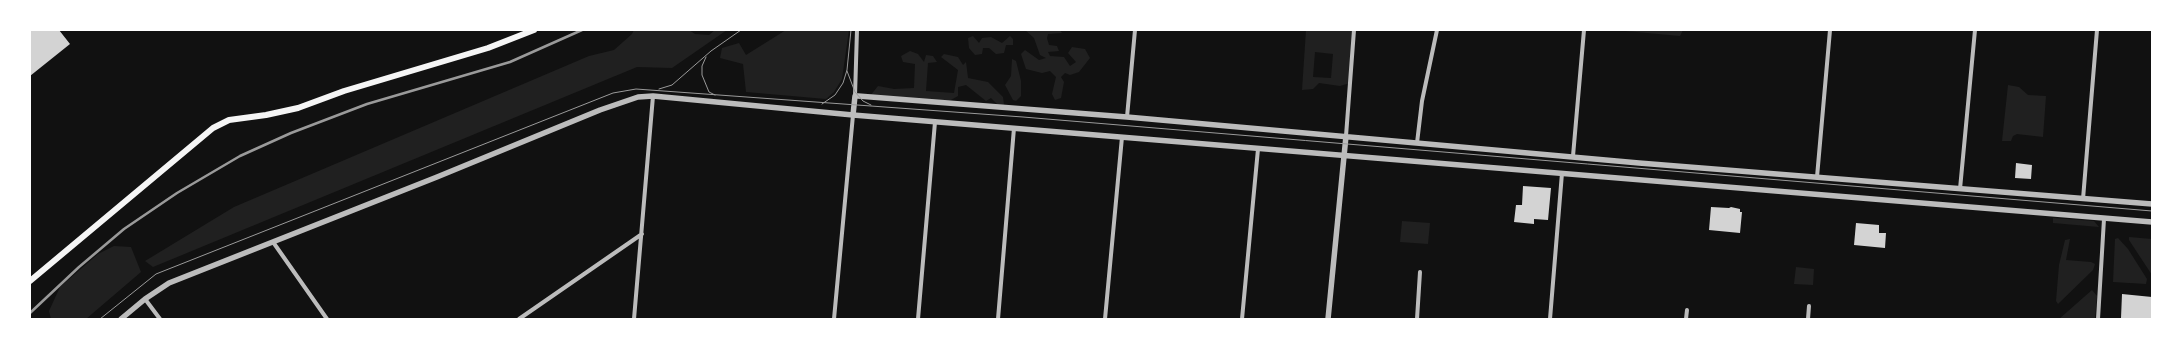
<!DOCTYPE html>
<html>
<head>
<meta charset="utf-8">
<style>
	body { margin:0 }
	#map { position:relative; width:2182px; height:349px; overflow:hidden; background:#111; font-family:Inter,sans-serif }
	canvas { display:block }
	.frame { position:absolute; inset:0; border:31px solid #fff; pointer-events:none }
</style>
</head>
<body>
<div id="map">
<canvas width="2182" height="349"></canvas>
<div class="frame"></div>
</div>
<script>
const c = document.querySelector('canvas').getContext('2d');
c.lineJoin = 'round';
function paint(path, color) {
  c.fillStyle = color;
  c.fill(path, 'evenodd');
}
function shape(rows) {
  const path = new Path2D();
  for (const r of rows) {
    path.moveTo(r[0], r[1]);
    for (let i = 2; i < r.length; i += 2) path.lineTo(r[i], r[i + 1]);
  }
  return path;
}
function trace(path, color, width, dash) {
  c.strokeStyle = color;
  c.lineWidth = width;
  c.lineCap = dash ? 'butt' : 'round';
  c.setLineDash(dash || []);
  c.stroke(path);
}
const green = shape([
	[634,30,689,30,695,34,709,35,715,30,727,30,672,68,637,67,153,267,145,261,234,207,589,56,614,50,632,34],
	[786,30,849,30,842,79,834,92,826,99,746,92,743,64,720,58,722,48,739,43,746,55],
	[1025,30,1060,30,1062,33,1048,34,1047,38,1049,45,1057,46,1059,51,1048,52,1050,56,1064,57,1070,66,1076,62,1068,53,1072,47,1085,49,1090,58,1079,72,1070,75,1065,73,1061,77,1064,82,1061,98,1055,100,1052,94,1056,77,1050,71,1042,73,1026,69,1021,54,1025,50,1039,60,1046,58,1040,55,1034,38],
	[1306,30,1353,30,1350,83,1340,86,1319,83,1313,89,1302,90],
	[1315,52,1333,54,1331,78,1313,77],
	[1614,30,1683,30,1680,36],
	[973,36,979,43,982,38,991,37,1002,43,1010,36,1013,39,1013,45,1006,45,1004,53,996,54,989,48,983,48,982,54,975,55,969,48,968,38],
	[910,51,918,54,924,62,926,55,933,56,937,62,928,63,926,91,954,93,958,70,941,57,944,54,958,57,963,65,966,62,968,78,988,82,1003,97,1004,105,999,106,991,98,986,101,966,85,958,87,958,96,949,101,870,96,878,86,894,89,914,88,915,64,903,62,901,56],
	[1012,59,1016,61,1021,81,1021,96,1016,101,1013,100,1005,85,1011,76],
	[2008,85,2019,87,2028,95,2046,96,2043,137,2017,134,2013,136,2011,141,2002,141],
	[2053,218,2094,221,2099,227,2053,223],
	[1402,221,1430,223,1428,244,1400,242],
	[2129,237,2152,239,2152,275,2129,240],
	[2118,238,2128,249,2147,279,2146,284,2113,282,2115,239],
	[2070,239,2066,260,2091,262,2095,264,2093,270,2058,304,2056,301,2059,265,2065,240],
	[114,246,131,247,141,272,86,319,51,319,49,311,60,287,98,254],
	[1796,267,1814,269,1813,285,1794,284],
	[2092,290,2097,296,2095,319,2059,319]
]);
const building = shape([
	[30,30,59,30,70,44,30,76],
	[2016,163,2032,165,2031,179,2015,178],
	[1523,186,1551,188,1548,220,1534,219,1534,224,1514,222,1516,205,1522,205],
	[1711,207,1729,208,1731,207,1740,209,1740,212,1742,212,1740,233,1709,230],
	[1856,223,1879,225,1879,233,1886,233,1885,248,1854,245],
	[2122,294,2152,297,2152,319,2121,318]
]);
const minor = shape([
	[855,96,857,30],
	[1127,117,1135,30],
	[1346,136,1354,30],
	[1417,143,1422,101,1437,30],
	[1573,156,1584,30],
	[1817,177,1830,30],
	[1960,189,1975,30],
	[2083,199,2097,30],
	[273,242,327,319],
	[145,299,160,319],
	[519,319,642,234],
	[634,319,653,96],
	[834,319,853,115],
	[918,319,935,122],
	[998,319,1014,128],
	[1105,319,1122,137],
	[1242,319,1258,149],
	[1417,319,1420,272],
	[1550,319,1562,173],
	[1686,319,1687,310],
	[1808,319,1809,306],
	[2098,319,2104,219]
]);
const tertiary = shape([
	[853,115,855,96,858,96,1127,117,1639,163,2152,204],
	[121,319,145,299,169,283,437,177,600,110,638,97,653,96,853,115,2152,222],
	[1328,319,1346,136]
]);
const secondary = shape([
	[30,281,213,128,229,120,266,115,298,108,344,91,488,48,534,30]
]);
const tram = shape([
	[706,57,702,66,702,75,709,92,715,95],
	[847,71,855,92,863,101,871,105],
	[659,89,672,85,711,51,741,30],
	[822,104,835,95,843,83,847,70,851,30],
	[100,319,156,274,613,93,636,89,1023,117,2152,211]
]);
const rail = shape([
	[30,313,79,267,124,229,177,193,240,156,291,133,367,104,510,62,582,30]
]);
paint(green, '#202020');
paint(building, '#d3d3d3');
trace(minor, '#bcbcbc', 4);
trace(tertiary, '#bcbcbc', 5.5);
trace(secondary, '#f5f5f5', 6);
trace(tram, '#9a9a9a', 1);
trace(rail, '#9a9a9a', 2.5);
</script>
</body>
</html>
